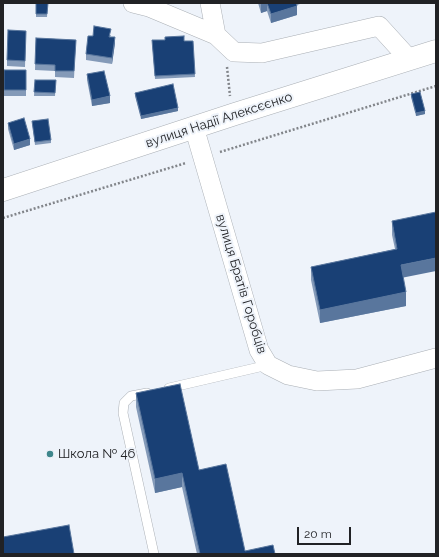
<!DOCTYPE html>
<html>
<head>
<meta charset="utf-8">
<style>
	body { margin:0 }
	#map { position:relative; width:439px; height:557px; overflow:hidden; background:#eef3fa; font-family:Raleway,sans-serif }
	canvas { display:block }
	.frame { position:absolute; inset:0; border:4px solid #212225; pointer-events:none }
	.scale { position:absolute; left:297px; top:527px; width:54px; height:18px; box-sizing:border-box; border:2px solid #212225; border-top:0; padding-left:5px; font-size:12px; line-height:14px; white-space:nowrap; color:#212225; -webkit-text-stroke:3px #eef3fa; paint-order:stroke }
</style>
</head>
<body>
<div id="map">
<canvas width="439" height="557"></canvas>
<div class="frame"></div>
<div class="scale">20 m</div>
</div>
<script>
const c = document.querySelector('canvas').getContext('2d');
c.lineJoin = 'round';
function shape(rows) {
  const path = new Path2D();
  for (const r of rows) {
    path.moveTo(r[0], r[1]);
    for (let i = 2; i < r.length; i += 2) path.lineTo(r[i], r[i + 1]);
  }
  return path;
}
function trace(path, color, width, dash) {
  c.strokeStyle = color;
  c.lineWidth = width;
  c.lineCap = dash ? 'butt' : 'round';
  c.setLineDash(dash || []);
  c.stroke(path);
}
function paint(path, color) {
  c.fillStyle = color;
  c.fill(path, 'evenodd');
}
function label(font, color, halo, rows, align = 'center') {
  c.font = font + ' Raleway,sans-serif';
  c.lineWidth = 4;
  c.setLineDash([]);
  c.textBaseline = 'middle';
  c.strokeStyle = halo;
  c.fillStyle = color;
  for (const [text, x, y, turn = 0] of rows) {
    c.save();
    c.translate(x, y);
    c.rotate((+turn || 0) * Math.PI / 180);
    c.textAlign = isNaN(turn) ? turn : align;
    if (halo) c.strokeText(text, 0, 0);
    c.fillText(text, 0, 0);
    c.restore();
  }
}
const path = shape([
	[227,67,230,96],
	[220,152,436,86],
	[3,218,186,163]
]);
const service = shape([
	[169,388,268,365],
	[147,393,131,396,124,403,123,413,154,554]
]);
const minor = shape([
	[133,3,149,7,216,35,210,3],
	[216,35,234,52,262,53,379,26,409,59],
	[194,127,259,350,268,365,288,375,317,381,357,379,436,358]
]);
const tertiary = shape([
	[3,190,235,114,436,51]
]);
const wall = shape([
	[36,3,48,3,47,17,36,17],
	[258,3,303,3,297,5,297,15,271,23,267,11,261,13],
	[26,31,25,67,7,66,7,60],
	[111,35,110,37,115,43,112,64,86,60,86,54,93,36],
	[36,38,76,40,74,78,55,77,55,71,35,70],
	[152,40,165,40,184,41,193,41,195,77,155,79],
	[4,70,26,70,26,96,4,96],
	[87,74,110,103,92,106,87,80],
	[35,80,56,80,55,96,34,96],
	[135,93,178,111,141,119,135,96],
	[411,94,425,114,416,116,411,97],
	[32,121,51,140,51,143,35,145],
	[8,123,30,145,14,150,8,129],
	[392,221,403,278,406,306,320,323,311,280,311,267,395,249,392,235],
	[136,393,199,470,245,551,275,554,197,554,182,487,155,493,136,407]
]);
const shadedWall = shape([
	[265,3,267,3,267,11,261,13,261,4],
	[294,3,303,3,294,5],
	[297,6,297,15,271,23,271,14],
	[115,37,115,43,112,64,112,58],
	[110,96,110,103,92,106,92,100],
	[178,108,178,111,141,119,141,116],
	[425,111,425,114,416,116,416,113],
	[30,139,30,145,14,150,14,144],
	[436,258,436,271,401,278,401,265],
	[406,292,406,306,320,323,320,310],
	[182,473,182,487,155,493,155,479]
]);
const building = shape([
	[36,3,48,3,47,14,36,14,36,3],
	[267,3,296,3,297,6,271,14,267,3],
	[94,26,111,29,109,37,115,37,112,58,86,54,88,36,93,36,94,26],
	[8,30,26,31,25,61,7,60,8,30],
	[184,36,184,41,193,41,195,74,155,76,152,40,165,40,165,37,184,36],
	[36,38,76,40,74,71,55,71,55,65,35,64,36,38],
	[4,70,26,70,26,90,4,90,4,70],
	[104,71,110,96,92,100,87,74,104,71],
	[35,80,56,80,55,93,34,92,35,80],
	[173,84,178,108,141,116,135,93,173,84],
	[420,92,425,111,416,113,411,94,420,92],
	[24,118,30,139,14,144,8,123,24,118],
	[48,119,51,140,35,142,32,121,48,119],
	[436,212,436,258,401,265,406,292,320,310,311,267,397,249,392,221,436,212],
	[180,384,199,470,226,464,245,551,273,545,275,554,200,554,182,473,155,479,136,393,180,384],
	[69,525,74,554,3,554,3,537,69,525]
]);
const markers = [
	[50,454,4,"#3e868c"]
];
const streetNames = [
	["вулиця Надії Алексєєнко",219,120,-18],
	["вулиця Братів Горобців",241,284,73]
];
const poiNames = [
	["Школа № 46",58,454]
];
trace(service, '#aaafb5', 10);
trace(minor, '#aaafb5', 20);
trace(tertiary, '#aaafb5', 23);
trace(path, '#82858a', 2.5, [2, 2]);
trace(service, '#fff', 9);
trace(minor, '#fff', 19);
trace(tertiary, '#fff', 22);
paint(wall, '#849ab8');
paint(shadedWall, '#59769d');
paint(building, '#194075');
trace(building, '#59769d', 1);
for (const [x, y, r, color] of markers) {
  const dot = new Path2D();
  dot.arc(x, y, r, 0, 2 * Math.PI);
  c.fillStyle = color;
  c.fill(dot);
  trace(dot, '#eef3fa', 1.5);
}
label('13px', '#212225', '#eef3fa', streetNames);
label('13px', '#212225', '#eef3fa', poiNames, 'left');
</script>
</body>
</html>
